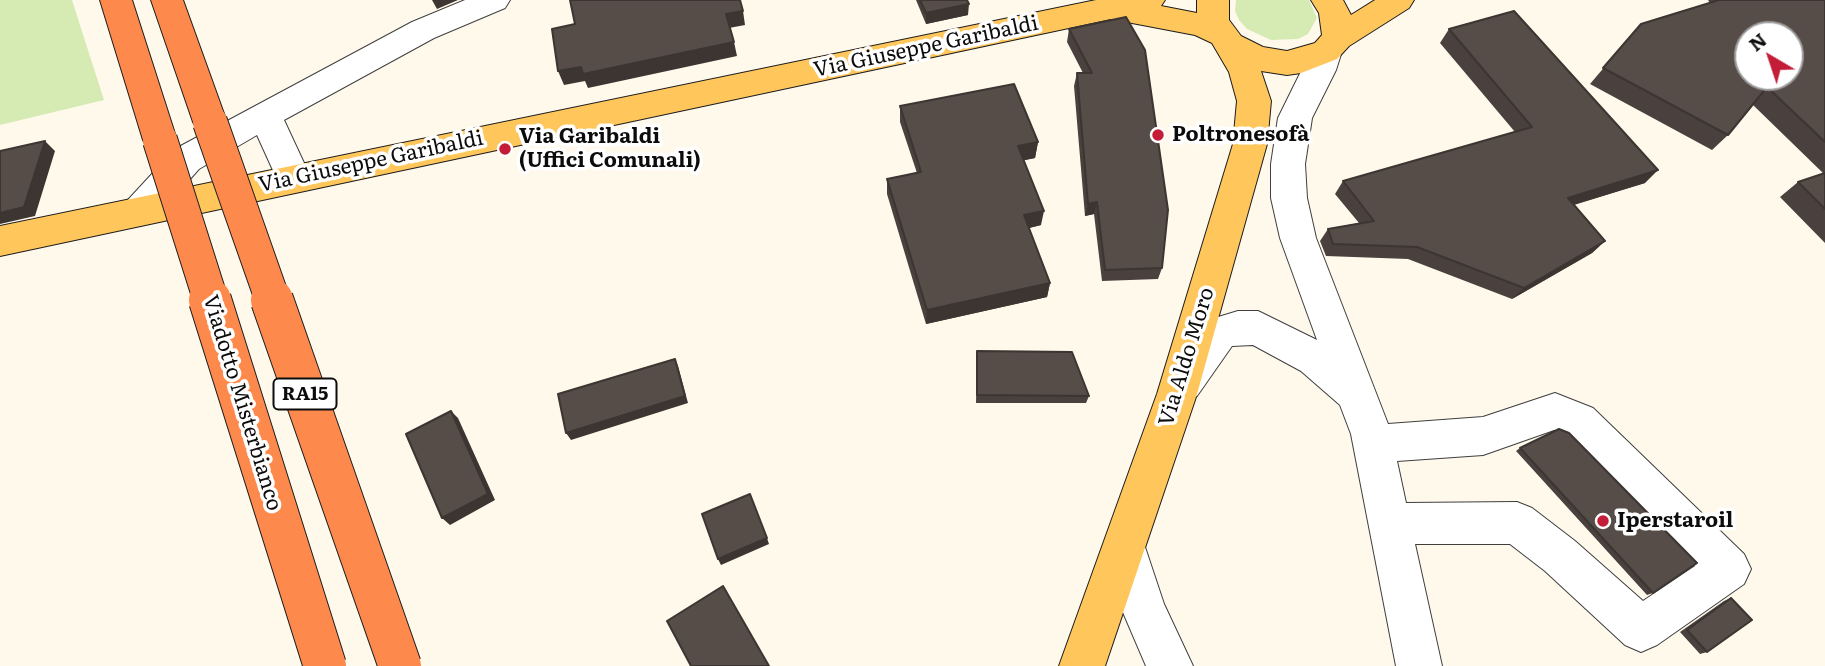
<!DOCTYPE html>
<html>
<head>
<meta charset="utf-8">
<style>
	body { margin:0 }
	#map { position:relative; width:1825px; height:666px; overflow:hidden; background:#fff9ec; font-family:Literata,serif }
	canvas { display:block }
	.north { position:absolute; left:1734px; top:21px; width:70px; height:70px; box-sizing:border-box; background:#fff; border:2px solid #9e9e9e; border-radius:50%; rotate:321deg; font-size:19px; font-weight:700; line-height:28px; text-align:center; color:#0c0c0c }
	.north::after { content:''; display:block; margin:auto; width:24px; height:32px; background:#c41d37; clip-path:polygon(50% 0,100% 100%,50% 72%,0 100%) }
</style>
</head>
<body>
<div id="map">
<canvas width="1825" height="666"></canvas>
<div class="north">N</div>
</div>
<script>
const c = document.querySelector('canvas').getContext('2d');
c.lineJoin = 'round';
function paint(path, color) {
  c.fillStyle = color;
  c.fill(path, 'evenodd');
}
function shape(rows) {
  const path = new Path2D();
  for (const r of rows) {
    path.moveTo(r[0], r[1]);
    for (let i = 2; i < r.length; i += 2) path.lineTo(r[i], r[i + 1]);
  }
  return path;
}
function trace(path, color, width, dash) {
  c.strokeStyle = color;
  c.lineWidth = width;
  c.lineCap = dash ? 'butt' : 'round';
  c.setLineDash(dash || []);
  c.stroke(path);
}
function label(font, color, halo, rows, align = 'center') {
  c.font = font + ' Literata,serif';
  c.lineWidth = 7;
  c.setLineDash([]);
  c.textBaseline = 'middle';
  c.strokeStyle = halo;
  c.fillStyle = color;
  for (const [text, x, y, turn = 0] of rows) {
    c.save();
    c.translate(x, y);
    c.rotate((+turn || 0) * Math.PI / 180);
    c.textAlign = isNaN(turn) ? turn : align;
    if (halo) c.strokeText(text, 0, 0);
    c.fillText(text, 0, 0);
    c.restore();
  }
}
const green = shape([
	[0,0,72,0,104,100,0,125],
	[1236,0,1309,0,1317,18,1308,34,1298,39,1271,40,1247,29,1239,20,1235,11]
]);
const minor = shape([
	[465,0,510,0,505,8,434,38,284,120,311,178,305,188,293,192,281,188,257,135,199,169,152,222,139,226,126,222,121,212,126,202,175,149,412,22,465,0],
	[1326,39,1337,43,1342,51,1336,70,1312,118,1305,164,1307,198,1316,238,1388,424,1483,417,1555,393,1593,408,1744,554,1751,569,1744,584,1657,645,1641,652,1625,645,1545,571,1510,544,1415,544,1442,666,1396,666,1351,434,1340,405,1301,371,1253,345,1232,346,1197,396,1183,402,1169,396,1163,384,1169,372,1205,321,1238,311,1258,311,1317,340,1280,238,1271,198,1271,164,1278,118,1315,43,1326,39],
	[1554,430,1565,434,1695,566,1643,601,1575,541,1532,508,1517,502,1406,503,1397,461,1483,455,1554,430],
	[1125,526,1140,532,1164,604,1193,666,1146,666,1122,610,1103,547,1110,532,1125,526]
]);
const major = shape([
	[1096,0,1165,0,1161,6,1197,13,1197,0,1229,0,1229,20,1241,36,1263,47,1287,51,1315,43,1322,35,1319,13,1311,0,1343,0,1351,15,1375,0,1414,0,1409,8,1349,46,1337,59,1301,73,1287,75,1261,71,1271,101,1267,144,1197,394,1105,666,1059,666,1157,394,1233,144,1237,101,1229,72,1212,43,1195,35,1111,19,0,256,0,226,1096,0]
]);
const highway = shape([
	[100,0,132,0,177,140,172,149,160,153,148,149,143,140,100,0],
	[151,0,183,0,227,122,222,131,210,135,198,131,193,122,151,0]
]);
const highwayBridgeFar1 = shape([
	[210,122,273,301],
	[160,140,211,301]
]);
const highwayBridge = shape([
	[210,300,325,666],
	[272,300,400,666]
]);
const wall = shape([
	[916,0,967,0,968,15,926,24],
	[1708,0,1825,0,1825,243,1780,197,1798,182,1824,174,1753,105,1728,135,1712,150,1590,84,1641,24,1710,3],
	[1126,17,1162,268,1158,279,1102,281,1094,214,1085,216,1074,86,1077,73,1083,73,1067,42,1069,29],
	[1449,29,1645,183,1574,205,1605,241,1592,253,1512,299,1408,259,1326,256,1320,241,1328,229,1359,223,1335,194,1343,181,1515,132,1440,43],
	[900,106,1038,142,1035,158,1024,160,1041,225,1029,228,1050,283,1047,297,926,324,887,194,887,179,917,173,900,122],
	[977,351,1089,396,1086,403,976,403],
	[1520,448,1653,593,1647,595,1516,451],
	[1731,598,1707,652,1700,654,1680,632,1724,601]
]);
const shadedWall = shape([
	[432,0,458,0,437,9],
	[969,4,968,15,926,24,926,13],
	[743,11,745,25,729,28,726,14],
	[734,42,737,56,588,88,585,81,564,85,558,71],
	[45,141,55,151,35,216,0,224,0,213],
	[1038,142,1035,158,1016,162,1018,146],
	[1658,170,1645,183,1556,210,1568,198],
	[1097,202,1094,214,1085,216,1088,204],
	[1044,211,1041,225,1021,230,1024,215],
	[1605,241,1592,253,1512,299,1524,288],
	[1050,283,1047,297,926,324,927,310],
	[675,359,678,366,688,403,571,440,566,433],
	[451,411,458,418,495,500,450,525,442,518],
	[767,538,769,544,721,565,718,559]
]);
const building = shape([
	[570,0,740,0,743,11,726,14,734,42,583,74,581,67,558,71,552,29,575,24,570,0],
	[920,0,967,0,969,4,926,13,920,0],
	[1719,0,1825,0,1825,142,1767,87,1728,135,1603,68,1641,24,1719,0],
	[1748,35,1790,35,1790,77,1748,77,1748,35],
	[1514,11,1658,170,1568,198,1605,241,1524,288,1417,247,1333,244,1328,229,1374,221,1343,181,1532,127,1449,29,1514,11],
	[1126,17,1145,50,1168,210,1162,268,1105,270,1097,202,1088,204,1077,73,1092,73,1069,29,1126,17],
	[1014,84,1038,142,1018,146,1044,211,1024,215,1050,283,927,310,887,179,921,172,900,106,1014,84],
	[45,141,24,207,0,213,0,151,45,141],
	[1825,173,1825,209,1798,182,1825,173],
	[977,351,1072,352,1089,396,977,395,977,351],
	[675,359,685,396,566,433,558,394,675,359],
	[451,411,488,494,442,518,406,434,451,411],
	[1559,429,1569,433,1697,563,1653,593,1520,448,1559,429],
	[750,494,767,538,718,559,702,514,750,494],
	[723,586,769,666,691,666,667,621,723,586],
	[1731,598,1752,620,1707,652,1687,630,1731,598]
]);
const markers = [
	[1158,135,7,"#c41d37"],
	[505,149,7,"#c41d37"],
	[1603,521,7,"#c41d37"]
];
const shields = [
	[305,394,63]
];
const shieldNames = [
	["RA15",305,394]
];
const streetNames = [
	["Via Giuseppe Garibaldi",926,47,-12],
	["Via Giuseppe Garibaldi",371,162,-12],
	["Via Aldo Moro",1187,357,-73],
	["Viadotto Misterbianco",242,403,73]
];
const poiNames = [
	["Poltronesofà",1172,135],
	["Via Garibaldi",519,137],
	["(Uffici Comunali)",519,161],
	["Iperstaroil",1617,521]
];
paint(green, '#d6ebb3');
trace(minor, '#3f3f3f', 2);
trace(major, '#1d1d1d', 2);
trace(highway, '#1d1d1d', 2);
paint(minor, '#fff');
paint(major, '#ffc65c');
paint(highway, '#fd8a4c');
trace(highwayBridgeFar1, '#1d1d1d', 36, []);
trace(highwayBridge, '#1d1d1d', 44, []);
trace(highwayBridgeFar1, '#fd8a4c', 34);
trace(highwayBridge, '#fd8a4c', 42);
paint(wall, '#4a413e');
paint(shadedWall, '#3c3532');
paint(building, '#564c48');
trace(building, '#3c3532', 2);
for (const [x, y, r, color] of markers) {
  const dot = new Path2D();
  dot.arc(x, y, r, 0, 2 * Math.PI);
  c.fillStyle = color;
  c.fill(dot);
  trace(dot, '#fff', 2.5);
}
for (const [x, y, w] of shields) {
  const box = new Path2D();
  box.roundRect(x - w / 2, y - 15.5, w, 31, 5);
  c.fillStyle = '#fff';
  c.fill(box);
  trace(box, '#0c0c0c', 2);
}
label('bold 19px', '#0c0c0c', null, shieldNames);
label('21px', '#0c0c0c', '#fff', streetNames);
label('bold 21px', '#0c0c0c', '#fff', poiNames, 'left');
</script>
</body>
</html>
